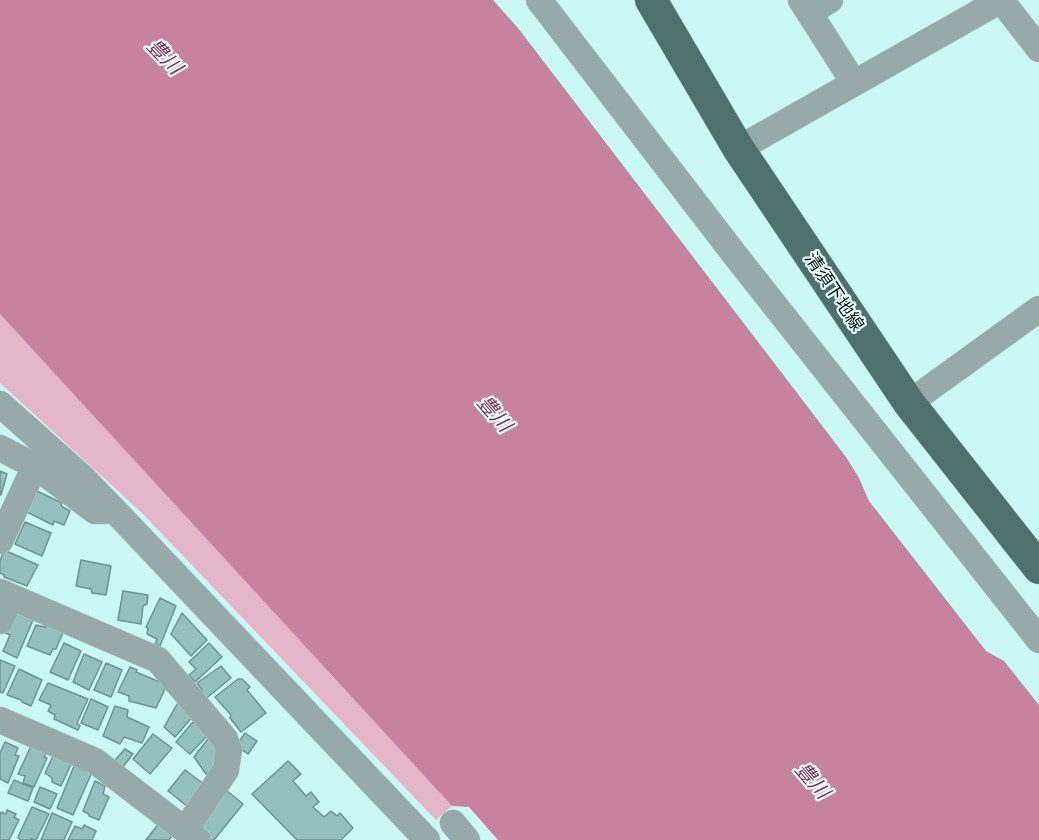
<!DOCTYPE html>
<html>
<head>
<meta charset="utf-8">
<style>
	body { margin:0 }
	canvas { display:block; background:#caf8f6 }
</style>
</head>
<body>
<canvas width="1039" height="840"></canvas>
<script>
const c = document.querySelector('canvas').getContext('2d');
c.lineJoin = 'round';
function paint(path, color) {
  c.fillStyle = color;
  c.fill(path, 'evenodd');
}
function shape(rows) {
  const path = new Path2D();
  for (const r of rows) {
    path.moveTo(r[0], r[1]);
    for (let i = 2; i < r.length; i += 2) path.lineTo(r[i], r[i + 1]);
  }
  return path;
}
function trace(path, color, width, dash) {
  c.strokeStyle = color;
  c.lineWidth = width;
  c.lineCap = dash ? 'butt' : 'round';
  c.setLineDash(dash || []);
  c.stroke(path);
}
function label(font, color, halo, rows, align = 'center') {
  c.font = font + ' Mulish,"Noto Sans JP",sans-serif';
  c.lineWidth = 4.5;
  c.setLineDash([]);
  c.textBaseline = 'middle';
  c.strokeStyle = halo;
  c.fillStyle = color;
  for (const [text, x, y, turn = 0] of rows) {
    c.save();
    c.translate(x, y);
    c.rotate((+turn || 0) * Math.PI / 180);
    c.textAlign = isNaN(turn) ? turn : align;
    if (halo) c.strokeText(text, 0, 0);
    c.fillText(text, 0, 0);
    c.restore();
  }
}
const green = shape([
	[0,314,312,652,452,806,436,820,142,513,0,383]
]);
const water = shape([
	[0,0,493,0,518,28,846,457,859,478,869,501,986,651,1004,661,1039,705,1039,840,498,840,469,807,452,806,0,314]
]);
const building = shape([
	[0,471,7,474,1,495,0,495,0,471],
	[37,491,62,503,61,506,70,511,64,525,54,521,53,525,23,510,37,491],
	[25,522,51,533,42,556,15,544,25,522],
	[4,550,38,565,27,586,4,577,4,575,0,573,0,561,4,550],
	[81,560,111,566,106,595,92,593,91,589,76,586,81,560],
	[123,591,148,595,147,604,143,606,141,624,118,620,123,591],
	[160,598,176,606,160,646,155,644,157,639,147,634,148,628,146,627,160,598],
	[19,608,33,620,17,658,3,651,10,635,3,632,19,608],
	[182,613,207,640,191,656,171,634,182,613],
	[49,621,65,628,56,649,53,649,50,655,27,646,36,625,46,627,49,621],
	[64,643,81,651,68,680,50,672,64,643],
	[209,643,222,657,195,682,189,675,196,669,189,662,209,643],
	[84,654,102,662,89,690,73,682,84,654],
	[0,660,15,666,3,693,0,692,0,660],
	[106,663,122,670,111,697,94,690,106,663],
	[221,666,231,678,203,701,197,695,202,690,197,683,221,666],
	[130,667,137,670,136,672,167,685,156,708,129,701,129,696,118,692,130,667],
	[19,669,42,680,31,706,22,702,21,700,7,695,19,669],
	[238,679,242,679,250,687,247,690,266,713,241,732,230,718,231,715,215,697,238,679],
	[48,683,88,699,77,723,80,726,78,730,54,719,55,715,48,711,51,705,39,700,48,683],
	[91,699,108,707,98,730,81,723,91,699],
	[180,699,194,715,175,737,164,727,180,699],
	[115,706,128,710,127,717,149,727,142,743,124,737,120,744,103,736,115,706],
	[193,722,208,735,190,754,176,742,193,722],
	[245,733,257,741,248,754,236,746,245,733],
	[153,734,172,748,150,774,133,759,153,734],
	[211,735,219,745,212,775,206,774,194,757,211,735],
	[5,742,18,748,15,755,19,756,8,783,0,779,0,753,5,742],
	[31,746,47,751,44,757,47,758,34,787,23,783,25,776,18,774,31,746],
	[125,749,133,754,122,768,115,760,125,749],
	[54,754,72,762,61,786,52,782,52,778,45,773,54,754],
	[288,761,301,774,293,781,306,796,311,792,319,802,313,807,324,817,331,811,337,816,340,813,353,828,341,840,297,840,252,794,288,761],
	[74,766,85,771,87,768,93,770,73,815,57,808,74,766],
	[185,770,205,785,188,807,168,791,185,770],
	[14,780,33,788,28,801,8,793,14,780],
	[95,781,105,786,103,794,109,797,99,820,89,816,89,814,83,811,95,781],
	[40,787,57,794,50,809,34,802,40,787],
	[226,790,243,804,214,840,209,840,197,825,226,790],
	[32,807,49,814,36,840,31,839,31,840,20,840,18,837,32,807],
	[7,810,16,814,14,817,19,820,9,840,0,840,0,815,1,812,6,814,7,810],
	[52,813,72,822,64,840,41,840,52,813],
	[160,822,174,833,169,840,146,840,160,822],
	[84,825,96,831,92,840,68,840,75,826,82,829,84,825]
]);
const minor = shape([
	[539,0,735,255,1039,640],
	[801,0,854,83],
	[1001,0,1039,49],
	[809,13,830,0],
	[738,149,1001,0],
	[909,403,1039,309],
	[0,404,82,477,115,511,427,840],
	[0,448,35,466,95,511,104,511],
	[0,541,35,466],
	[0,592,158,660,225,739,229,750,226,770,185,830],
	[0,621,11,597],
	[0,720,95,761,198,840],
	[453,823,467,840]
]);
const major = shape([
	[651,0,738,148,909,403,1039,568]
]);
const streetNames = [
	["清須下地線",834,292,56]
];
const waterNames = [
	["豊川",164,57,46],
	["豊川",494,414,49],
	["豊川",812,781,49]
];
paint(green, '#e3b7c7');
paint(water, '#c7839e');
paint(building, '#94c0bf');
trace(building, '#6b9594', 1.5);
trace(minor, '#aad3d2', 27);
trace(major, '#aad3d2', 33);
trace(minor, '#97aaa9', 26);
trace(major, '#4e7170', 32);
label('18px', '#031312', '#edfffe', streetNames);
label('italic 20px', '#7f2e54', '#edfffe', waterNames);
</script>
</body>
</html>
